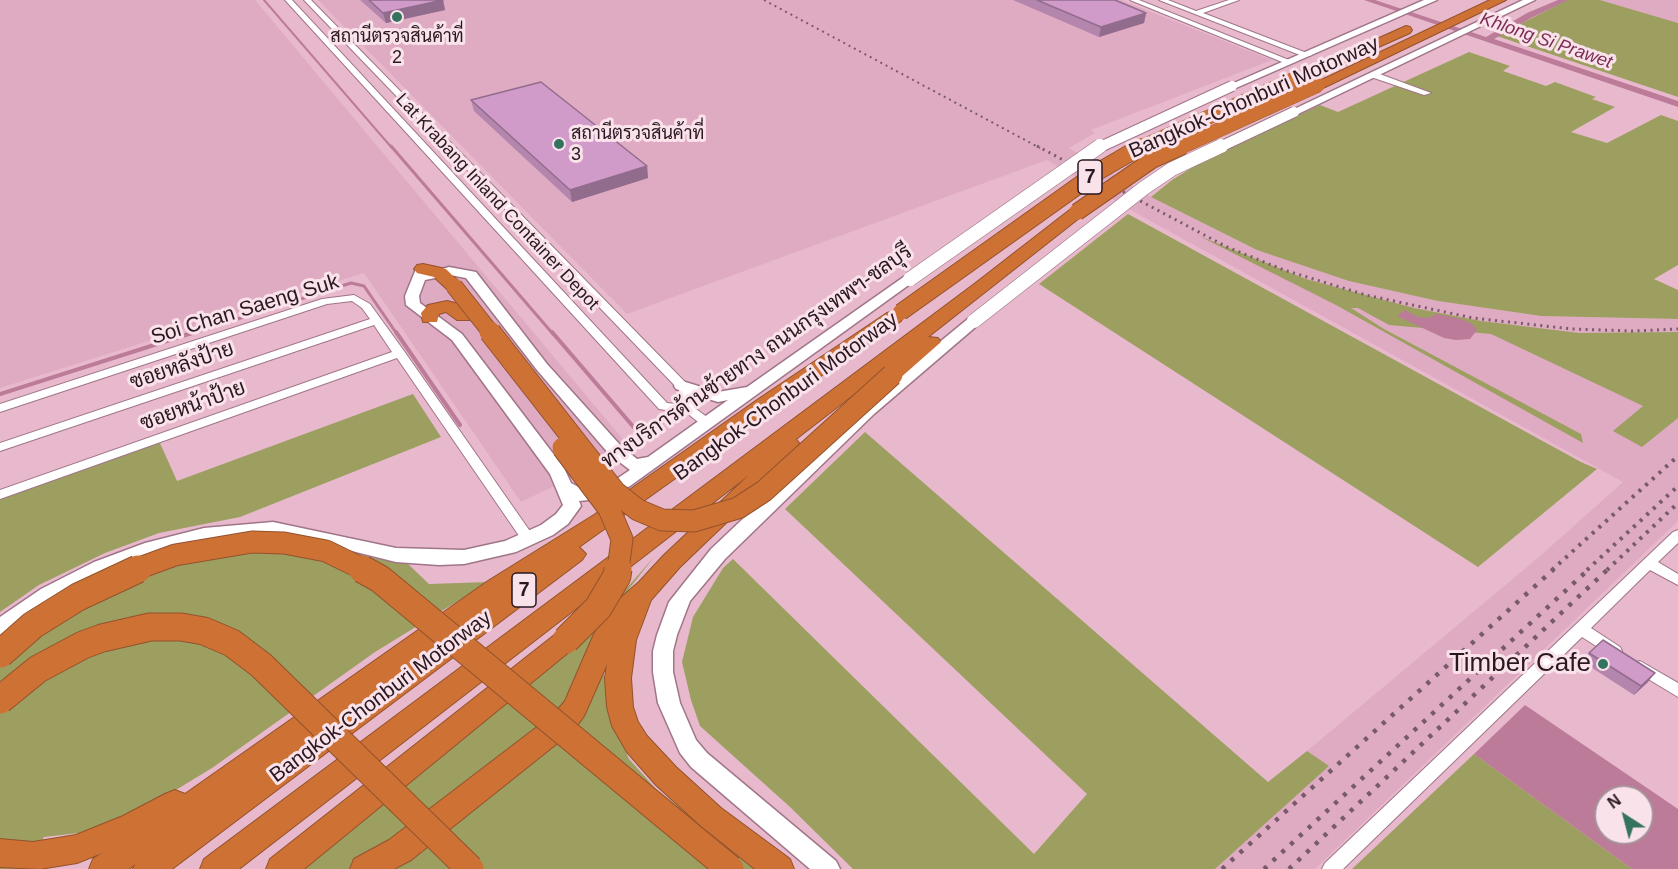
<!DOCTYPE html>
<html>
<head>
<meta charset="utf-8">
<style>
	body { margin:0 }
	#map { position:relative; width:1678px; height:869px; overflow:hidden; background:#e8b9cd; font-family:Helvetica,sans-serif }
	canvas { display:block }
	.north { position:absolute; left:1594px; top:785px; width:60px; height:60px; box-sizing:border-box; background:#fae2eb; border:2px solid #a6919a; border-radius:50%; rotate:324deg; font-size:16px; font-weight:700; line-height:24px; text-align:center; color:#291820 }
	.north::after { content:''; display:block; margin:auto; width:21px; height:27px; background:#357361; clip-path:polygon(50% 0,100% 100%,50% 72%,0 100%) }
</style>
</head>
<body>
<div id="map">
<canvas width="1678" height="869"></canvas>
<div class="north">N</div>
</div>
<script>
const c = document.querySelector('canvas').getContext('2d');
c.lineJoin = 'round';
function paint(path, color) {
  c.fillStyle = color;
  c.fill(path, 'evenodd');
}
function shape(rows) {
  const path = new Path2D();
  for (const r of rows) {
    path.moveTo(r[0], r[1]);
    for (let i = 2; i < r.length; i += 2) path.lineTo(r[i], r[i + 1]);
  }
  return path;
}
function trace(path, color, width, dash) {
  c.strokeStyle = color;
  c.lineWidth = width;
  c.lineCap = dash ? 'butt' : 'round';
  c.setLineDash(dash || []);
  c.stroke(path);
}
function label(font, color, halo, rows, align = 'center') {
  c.font = font + ' Helvetica,Sarabun,sans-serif';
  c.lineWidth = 6;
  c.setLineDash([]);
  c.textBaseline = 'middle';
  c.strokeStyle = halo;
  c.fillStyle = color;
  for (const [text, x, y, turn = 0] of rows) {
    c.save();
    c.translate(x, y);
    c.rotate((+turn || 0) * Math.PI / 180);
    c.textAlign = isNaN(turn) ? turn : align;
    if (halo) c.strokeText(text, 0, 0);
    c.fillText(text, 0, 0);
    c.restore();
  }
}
const built = shape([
	[0,0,255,0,631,449,521,502,364,273,0,388],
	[318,0,1121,0,1272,60,1091,130,1095,133,1069,148,1151,197,1257,250,1438,301,1541,316,1678,319,1678,521,1315,869,1215,869,1328,766,1307,751,1539,557,1623,482,1136,213,1047,160,627,314],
	[1600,0,1678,0,1678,23]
]);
const green = shape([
	[1567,0,1600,0,1678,23,1678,97,1497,36],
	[1469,52,1510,66,1503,71,1546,86,1555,82,1596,97,1592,99,1615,107,1571,132,1607,143,1661,115,1678,121,1678,265,1654,279,1678,290,1678,319,1541,316,1438,301,1349,281,1257,250,1151,197,1172,180,1209,157,1320,105,1338,112],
	[1128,214,1581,462,1597,469,1478,567,1039,284],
	[1199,236,1306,279,1414,308,1481,321,1579,333,1678,332,1678,418,1642,447,1613,431,1643,406,1491,334,1389,325,1358,308,1351,308,1384,329,1581,434,1583,443,1336,305],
	[413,394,441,437,240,517,159,533,105,553,39,585,0,612,0,498,159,441,177,481],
	[865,432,1268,782,1307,751,1329,766,1215,869,853,869,790,807,700,726,691,700,682,662,693,617,723,568,733,559,1034,854,1087,794,785,509],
	[344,548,373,558,408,564,429,584,489,582,375,652,212,768,166,796,100,827,79,833,44,837,25,869,0,869,0,637,141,558],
	[654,557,618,603,574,688,560,708,518,748,350,869,302,869,419,771,575,647],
	[603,669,611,717,629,759,656,789,758,869,388,869],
	[1474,754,1632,869,1352,869]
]);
const water = shape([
	[1405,310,1418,317,1429,318,1436,314,1461,319,1471,323,1477,330,1470,339,1456,340,1444,338,1397,316],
	[1525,705,1678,809,1678,869,1632,869,1474,754],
	[1606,797,1642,797,1642,833,1606,833]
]);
const streamFar2 = shape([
	[264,0,392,148]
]);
const streamFar1 = shape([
	[391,146,553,334],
	[190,334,351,283,364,286,397,334]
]);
const stream = shape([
	[396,332,460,425],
	[552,332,637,431],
	[0,394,195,332]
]);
const canal = shape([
	[1364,0,1375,0,1486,37,1527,13,1558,0,1568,0,1533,17,1494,39,1678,101,1678,107,1364,0]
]);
const street = shape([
	[285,0,292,0,667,403,684,405,682,394,678,389,304,0,311,0,686,383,694,394,696,409,711,420,713,423,711,426,703,426,687,413,659,409,285,0],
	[1130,0,1139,0,1294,62,1287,64,1130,0],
	[1159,0,1168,0,1196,11,1229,0,1239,0,1203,13,1312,55,1305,57,1159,0],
	[1371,73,1377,73,1431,93,1424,95,1371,77,1371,73],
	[354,295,370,304,404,351,534,537,536,540,534,543,524,543,397,358,0,499,0,490,392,352,374,325,0,451,0,443,370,319,362,308,352,301,327,304,0,412,0,404,322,299,354,295],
	[1678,530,1678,543,1658,562,1678,574,1678,585,1650,570,1591,628,1620,647,1622,651,1620,655,1615,657,1610,655,1582,637,1343,869,1322,869,1325,863,1673,532,1678,530],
	[1640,661,1678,683,1678,697,1635,671,1633,667,1635,663,1640,661]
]);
const secondary = shape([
	[1424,0,1437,0,1236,88,1232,89,1227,86,1424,0],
	[1523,0,1535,0,1298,114,1290,114,1288,112,1523,0],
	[423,265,428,266,428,273,449,267,476,272,547,364,621,446,637,459,648,457,728,400,718,402,676,389,674,386,676,383,682,381,718,392,747,387,905,276,910,275,917,279,630,486,599,499,579,501,581,506,568,524,553,535,516,552,464,564,439,565,396,562,348,550,273,536,252,536,204,542,156,554,108,572,55,599,7,632,0,635,0,617,41,589,94,562,145,543,204,528,273,522,396,548,464,550,505,541,541,525,556,514,563,505,550,474,452,340,406,305,405,296,416,269,423,265],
	[450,275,466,278,537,370,609,454,630,470,618,478,591,489,584,490,571,483,564,468,462,334,420,303,419,296,425,280,450,275],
	[974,317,979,318,981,321,979,324,874,414,725,559,690,601,677,635,673,651,673,672,680,703,696,740,707,753,836,861,840,869,810,869,691,767,680,753,658,703,653,672,653,651,657,635,669,602,711,549,862,406,969,318,974,317]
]);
const highway = shape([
	[1490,0,1506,0,1323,88,1313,88,1311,85,1490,0],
	[1406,26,1410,27,1412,30,1410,33,1304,80,1299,81,1292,77,1406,26],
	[1077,207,1083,209,1085,212,1083,215,928,337,938,338,941,342,899,379,885,379,882,375,893,364,796,439,799,443,777,474,680,567,651,600,636,640,631,678,633,707,638,722,647,736,676,767,721,808,790,859,794,869,755,869,701,826,656,785,627,752,612,726,607,707,605,678,607,664,584,716,574,730,411,860,394,869,350,869,354,859,389,840,554,714,565,701,594,634,610,607,639,582,664,555,749,475,239,869,200,869,204,859,973,285,1071,209,1077,207],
	[423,264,446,269,463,286,460,290,448,290,434,277,417,273,414,269,417,265,423,264],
	[447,301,463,305,473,316,471,320,457,320,446,312,439,314,437,322,423,322,421,313,428,305,447,301],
	[894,311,901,313,903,317,901,321,771,410,579,547,586,554,582,560,172,869,133,869,135,864,129,869,89,869,93,859,102,853,77,863,40,869,0,867,0,839,33,842,76,835,123,816,165,794,175,790,185,794,488,581,594,515,757,400,887,313,894,311],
	[566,630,575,633,579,640,575,647,304,869,266,869,270,859,557,633,566,630]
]);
const railFar3 = shape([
	[764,0,1040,148]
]);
const railFar2 = shape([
	[1037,146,1227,247,1284,270,1366,295,1473,318,1572,329,1633,331,1678,329]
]);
const railFar1 = shape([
	[1552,570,1678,456],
	[1587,570,1678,486],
	[1607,570,1678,503]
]);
const rail = shape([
	[1222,869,1554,569],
	[1264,869,1589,569],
	[1289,869,1608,569]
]);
const secondaryBridgeFar1 = shape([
	[1098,148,1232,86],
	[1218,148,1294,112]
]);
const secondaryBridge = shape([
	[910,279,1100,146],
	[974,321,1144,188,1172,169,1221,146]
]);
const highwayBridgeFar3 = shape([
	[1139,148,1299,77],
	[1179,148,1318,85]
]);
const highwayBridgeFar2 = shape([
	[1077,212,1152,160,1183,146],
	[454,286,492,334],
	[901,312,1099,171,1142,146]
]);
const highwayBridgeFar1 = shape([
	[490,332,615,492,638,510,662,520,694,521,738,508,764,491,892,375],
	[563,448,609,509,622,539,618,570],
	[134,570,175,555,252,542,284,543,326,551,365,570]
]);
const highwayBridge = shape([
	[362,569,380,579,730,869],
	[566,640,598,608,617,576,618,569],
	[0,654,33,625,78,597,138,569],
	[0,700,38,669,83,645,102,638,150,627,181,627,204,631,232,643,261,665,470,869]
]);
const wall = shape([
	[360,0,443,0,445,10,386,23],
	[1013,0,1115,0,1146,13,1144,23,1099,37],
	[471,100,647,166,648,178,572,202,474,111],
	[1589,653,1648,682,1634,695,1583,662]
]);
const shadedWall = shape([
	[443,0,445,10,386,23,383,13],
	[1146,13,1144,23,1099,37,1101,27],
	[647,166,648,178,572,202,570,190],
	[1655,673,1648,682,1634,695,1641,686]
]);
const building = shape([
	[369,0,443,0,383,13,369,0],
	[1037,0,1115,0,1146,13,1101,27,1037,0],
	[541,82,647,166,570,190,471,100,541,82],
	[1603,640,1655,673,1641,686,1589,653,1603,640]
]);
const markers = [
	[397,17,6,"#357361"],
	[559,144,6,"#357361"],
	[1603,664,6,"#357361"]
];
const farPoinames = [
	["สถานีตรวจสินค้าที่",397,37],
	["2",397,58],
	["สถานีตรวจสินค้าที่",571,134,"left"],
	["3",571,155,"left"]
];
const farWaternames = [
	["Khlong Si Prawet",1546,41,19]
];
const farStreetnames = [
	["Lat Krabang Inland Container Depot",497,202,47]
];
const shields = [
	[1090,177,24],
	[524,590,24]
];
const shieldNames = [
	["7",1090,177],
	["7",524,590]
];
const streetNames = [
	["Bangkok-Chonburi Motorway",1254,98,-24],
	["Soi Chan Saeng Suk",245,310,-17],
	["ทางบริการด้านซ้ายทาง ถนนกรุงเทพฯ-ชลบุรี",757,357,-35],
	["ซอยหลังป้าย",182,366,-19],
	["Bangkok-Chonburi Motorway",786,397,-36],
	["ซอยหน้าป้าย",193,406,-20],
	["Bangkok-Chonburi Motorway",381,697,-37]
];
const nearPoinames = [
	["Timber Cafe",1591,664]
];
paint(built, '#dfabc2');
paint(green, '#9c9f60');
paint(water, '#bc7b98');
trace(streamFar2, '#bc7b98', 2);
trace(streamFar1, '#bc7b98', 3);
trace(stream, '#bc7b98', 4);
paint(canal, '#bc7b98');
trace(street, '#a07588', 2);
trace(secondary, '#a07588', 3);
trace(highway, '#94522d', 2);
paint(street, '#fff');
paint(secondary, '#fff');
paint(highway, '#cd7134');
trace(railFar3, '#785b68', 2, [2, 4]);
trace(railFar2, '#785b68', 3, [2, 4.5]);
trace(railFar1, '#785b68', 4, [3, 6]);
trace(rail, '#785b68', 4.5, [4, 8]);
trace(secondaryBridgeFar1, '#a07588', 12, []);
trace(secondaryBridge, '#a07588', 15, []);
trace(highwayBridgeFar3, '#94522d', 15, []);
trace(highwayBridgeFar2, '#94522d', 18, []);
trace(highwayBridgeFar1, '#94522d', 23, []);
trace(highwayBridge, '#94522d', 29, []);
trace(secondaryBridgeFar1, '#fff', 10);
trace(secondaryBridge, '#fff', 14);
trace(highwayBridgeFar3, '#cd7134', 14);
trace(highwayBridgeFar2, '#cd7134', 16);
trace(highwayBridgeFar1, '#cd7134', 21);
trace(highwayBridge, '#cd7134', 27);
paint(wall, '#b485ad');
paint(shadedWall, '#926c8d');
paint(building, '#d19bc9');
trace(building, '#926c8d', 1.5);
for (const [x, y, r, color] of markers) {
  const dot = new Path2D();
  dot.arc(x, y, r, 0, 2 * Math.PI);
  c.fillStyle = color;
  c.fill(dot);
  trace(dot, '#fae2eb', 2);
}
label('18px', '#291820', '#fae2eb', farPoinames);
label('italic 18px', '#7c2d55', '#fae2eb', farWaternames);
label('18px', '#291820', '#fae2eb', farStreetnames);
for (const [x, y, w] of shields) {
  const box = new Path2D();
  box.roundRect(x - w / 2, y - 17, w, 34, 4.5);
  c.fillStyle = '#fae2eb';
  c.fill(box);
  trace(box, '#291820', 1.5);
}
label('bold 20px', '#291820', null, shieldNames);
label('21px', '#291820', '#fae2eb', streetNames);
label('26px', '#291820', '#fae2eb', nearPoinames, 'right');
</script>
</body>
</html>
